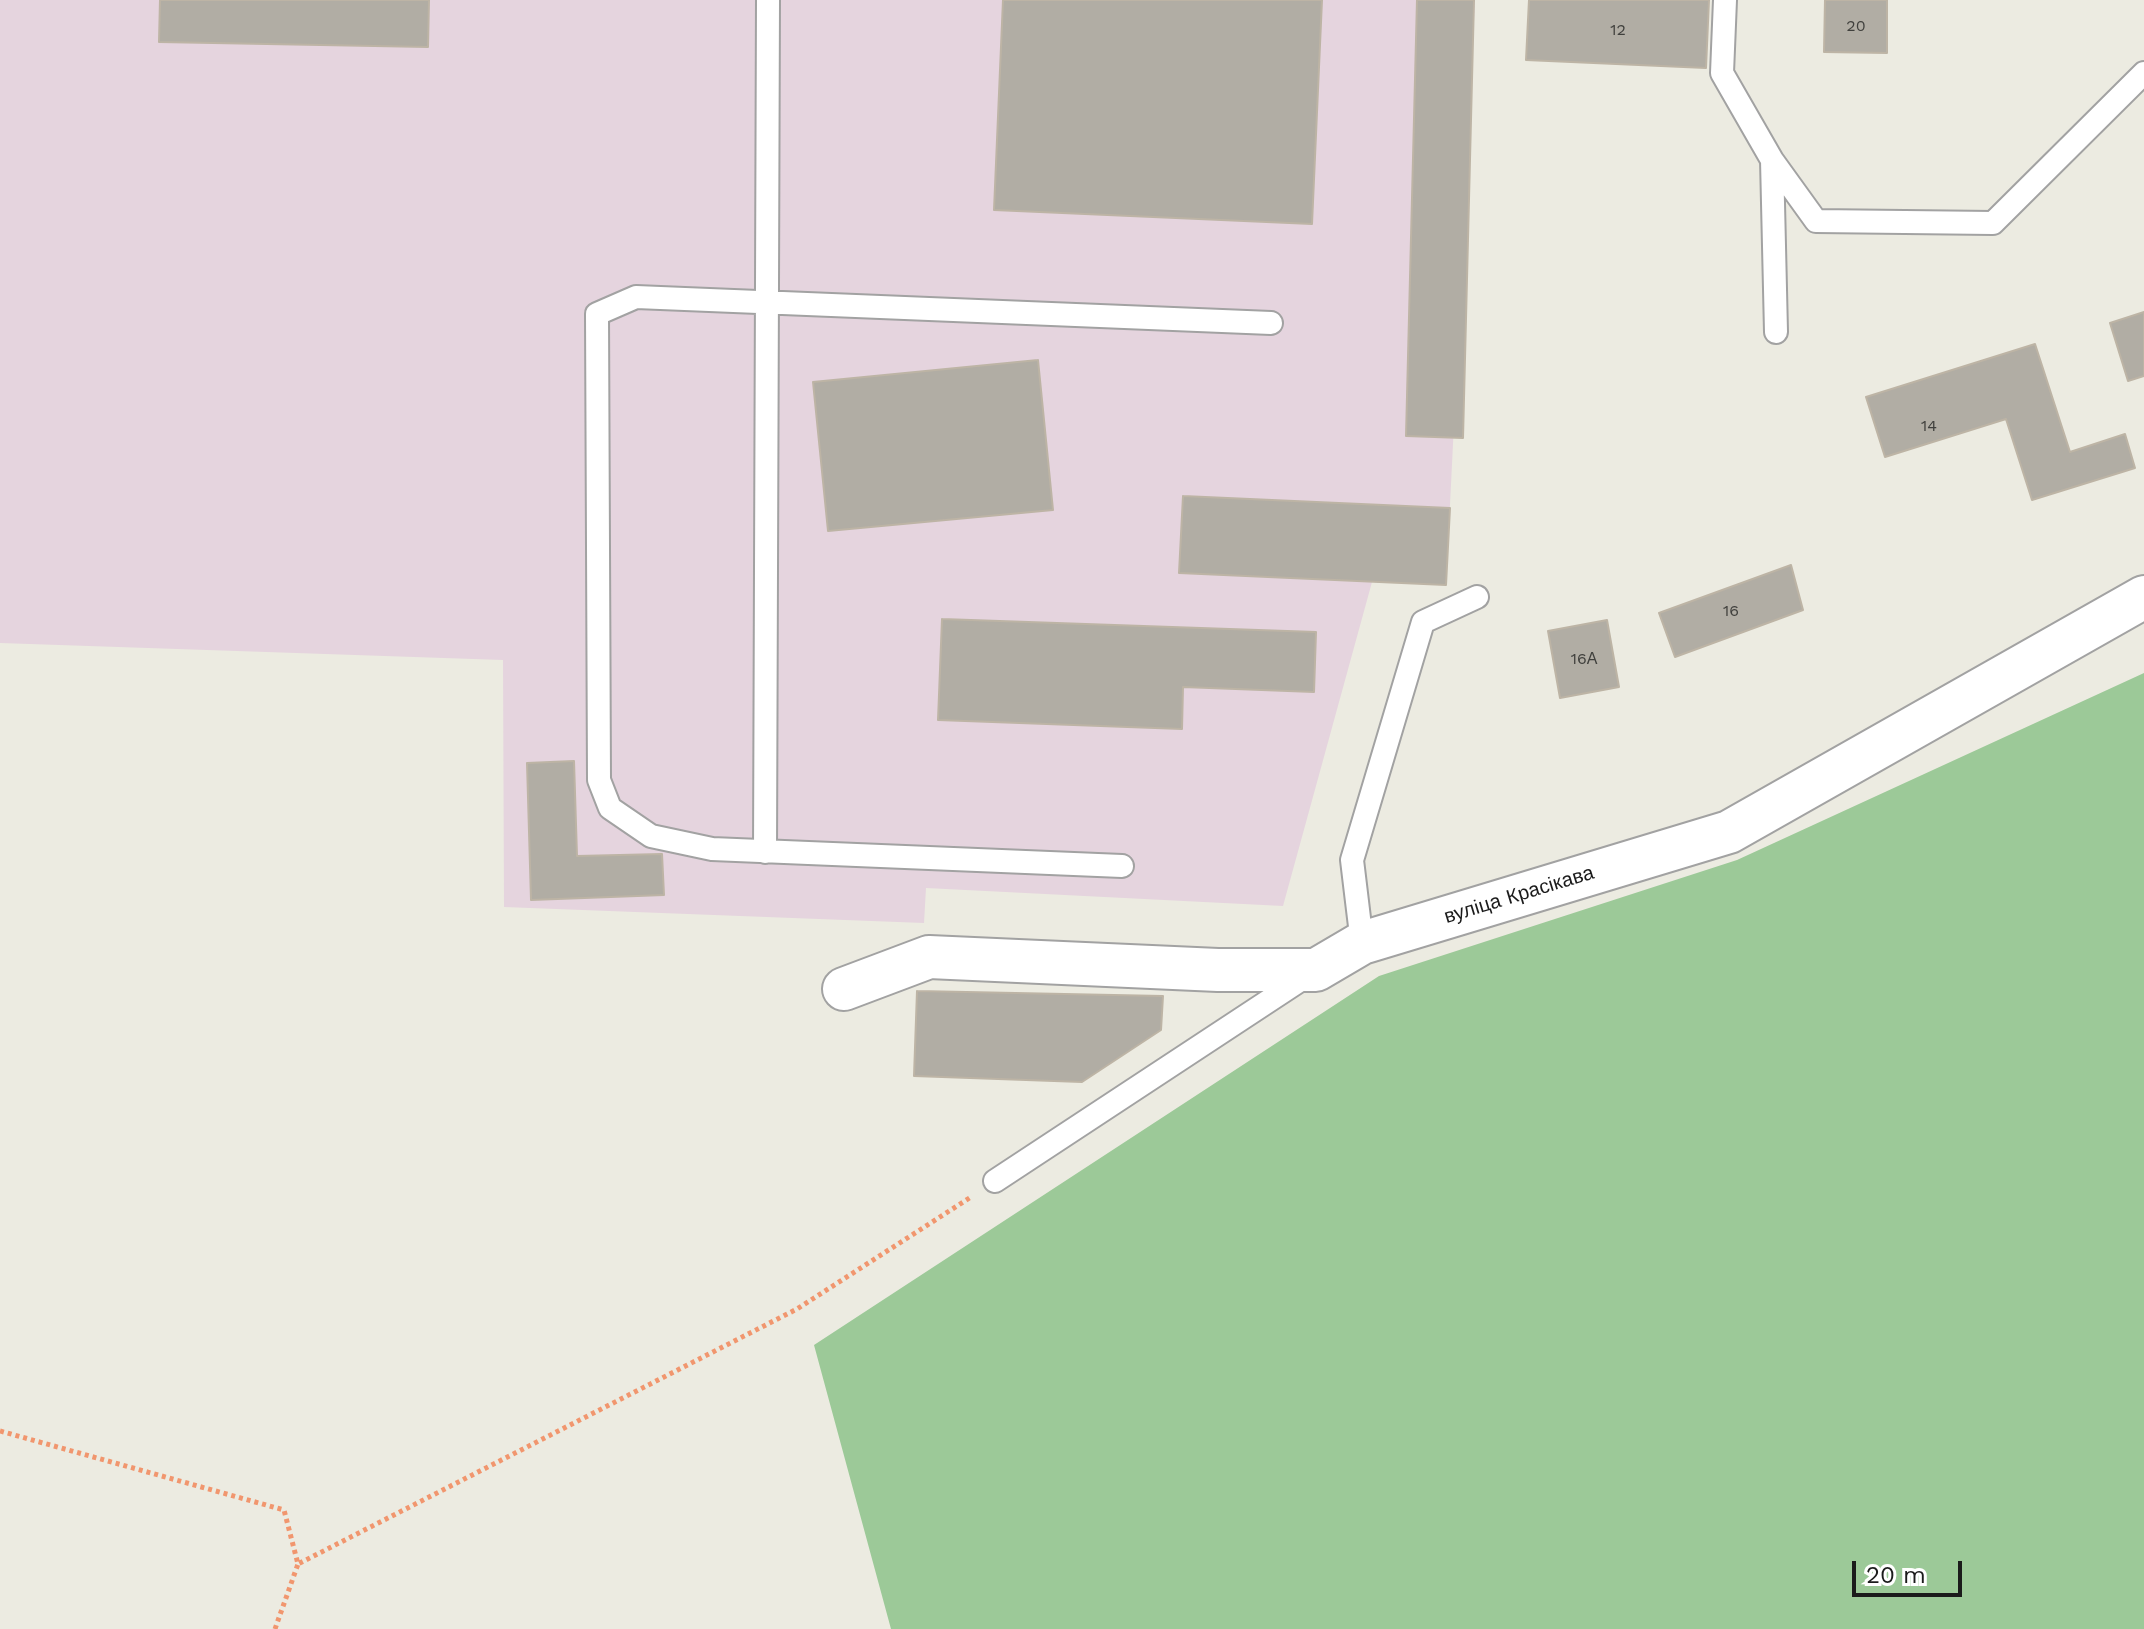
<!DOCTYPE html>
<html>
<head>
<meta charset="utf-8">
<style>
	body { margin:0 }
	#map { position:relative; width:2144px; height:1629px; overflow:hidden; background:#ecebe1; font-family:"Work Sans",sans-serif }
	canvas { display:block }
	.scale { position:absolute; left:1852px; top:1561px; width:110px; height:36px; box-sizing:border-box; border:4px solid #1b1b1b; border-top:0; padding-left:10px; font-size:24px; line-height:28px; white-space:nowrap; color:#1b1b1b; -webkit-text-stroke:6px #fff; paint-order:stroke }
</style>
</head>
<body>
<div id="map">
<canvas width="2144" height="1629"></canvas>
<div class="scale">20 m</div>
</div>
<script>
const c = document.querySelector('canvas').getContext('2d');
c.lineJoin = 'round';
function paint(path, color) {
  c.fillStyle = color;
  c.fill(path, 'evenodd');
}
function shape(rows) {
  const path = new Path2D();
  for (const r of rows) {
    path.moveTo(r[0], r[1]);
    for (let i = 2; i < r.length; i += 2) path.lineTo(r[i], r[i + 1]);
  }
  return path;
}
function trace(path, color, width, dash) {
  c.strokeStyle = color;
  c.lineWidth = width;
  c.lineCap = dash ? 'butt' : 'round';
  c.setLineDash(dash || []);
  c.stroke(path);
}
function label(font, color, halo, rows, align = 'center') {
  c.font = font + ' "Work Sans",sans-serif';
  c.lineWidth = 6;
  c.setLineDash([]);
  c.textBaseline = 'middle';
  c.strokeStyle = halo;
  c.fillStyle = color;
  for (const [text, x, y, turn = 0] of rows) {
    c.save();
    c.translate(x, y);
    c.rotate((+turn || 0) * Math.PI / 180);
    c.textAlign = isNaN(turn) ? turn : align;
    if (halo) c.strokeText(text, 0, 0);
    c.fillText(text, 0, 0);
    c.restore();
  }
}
const industrial = shape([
	[0,0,1475,0,1446,585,1372,582,1283,906,926,888,924,923,504,907,503,660,0,643]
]);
const forest = shape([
	[2144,673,2144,1629,891,1629,814,1345,1379,976,1737,860]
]);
const building = shape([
	[160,0,429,0,428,47,159,42,160,0],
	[1003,0,1322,0,1312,224,994,210,1003,0],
	[1417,0,1474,0,1463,438,1406,436,1417,0],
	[1529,0,1709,0,1706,68,1526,60,1529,0],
	[1825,0,1887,0,1887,53,1824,52,1825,0],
	[2144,312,2144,376,2128,381,2110,323,2144,312],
	[2035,344,2070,452,2125,434,2135,468,2032,500,2006,419,1885,457,1866,397,2035,344],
	[1038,360,1053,510,828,531,813,382,1038,360],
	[1183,496,1450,508,1446,585,1179,573,1183,496],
	[1791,565,1803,610,1675,657,1659,613,1791,565],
	[942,619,1316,632,1314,692,1183,687,1182,729,938,720,942,619],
	[1607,620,1619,687,1560,698,1548,631,1607,620],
	[574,761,577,856,662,854,664,895,531,900,527,763,574,761],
	[917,991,1163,996,1161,1030,1082,1082,914,1076,917,991]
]);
const path = shape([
	[0,1431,284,1510,298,1564,797,1309,971,1197],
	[275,1629,298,1564]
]);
const lane = shape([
	[1725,0,1722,73,1772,160,1776,332],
	[1772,160,1816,221,1993,223,2144,73],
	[765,852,768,0],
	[1122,866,712,849,651,836,610,808,599,780,597,314,636,297,1271,323],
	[1362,943,1352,860,1423,622,1477,597],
	[995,1181,1308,975]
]);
const street = shape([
	[844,989,929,957,1218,970,1316,970,1362,943,1729,832,2144,597]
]);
const numberNames = [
	["20",1856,26],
	["12",1618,30],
	["14",1929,426],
	["16",1731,611],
	["16А",1584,659]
];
const streetNames = [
	["вуліца Красікава",1519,895,-17]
];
paint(industrial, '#e5d4de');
paint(forest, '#9cc998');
paint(building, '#b1ada4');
trace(building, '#bdb4a5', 2);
trace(lane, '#a2a2a2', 26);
trace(street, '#a2a2a2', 46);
trace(path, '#f1966e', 5, [4, 4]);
trace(lane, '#fff', 22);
trace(street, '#fff', 42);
label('16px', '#40403d', null, numberNames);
label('20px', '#1b1b1b', '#fff', streetNames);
</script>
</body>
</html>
